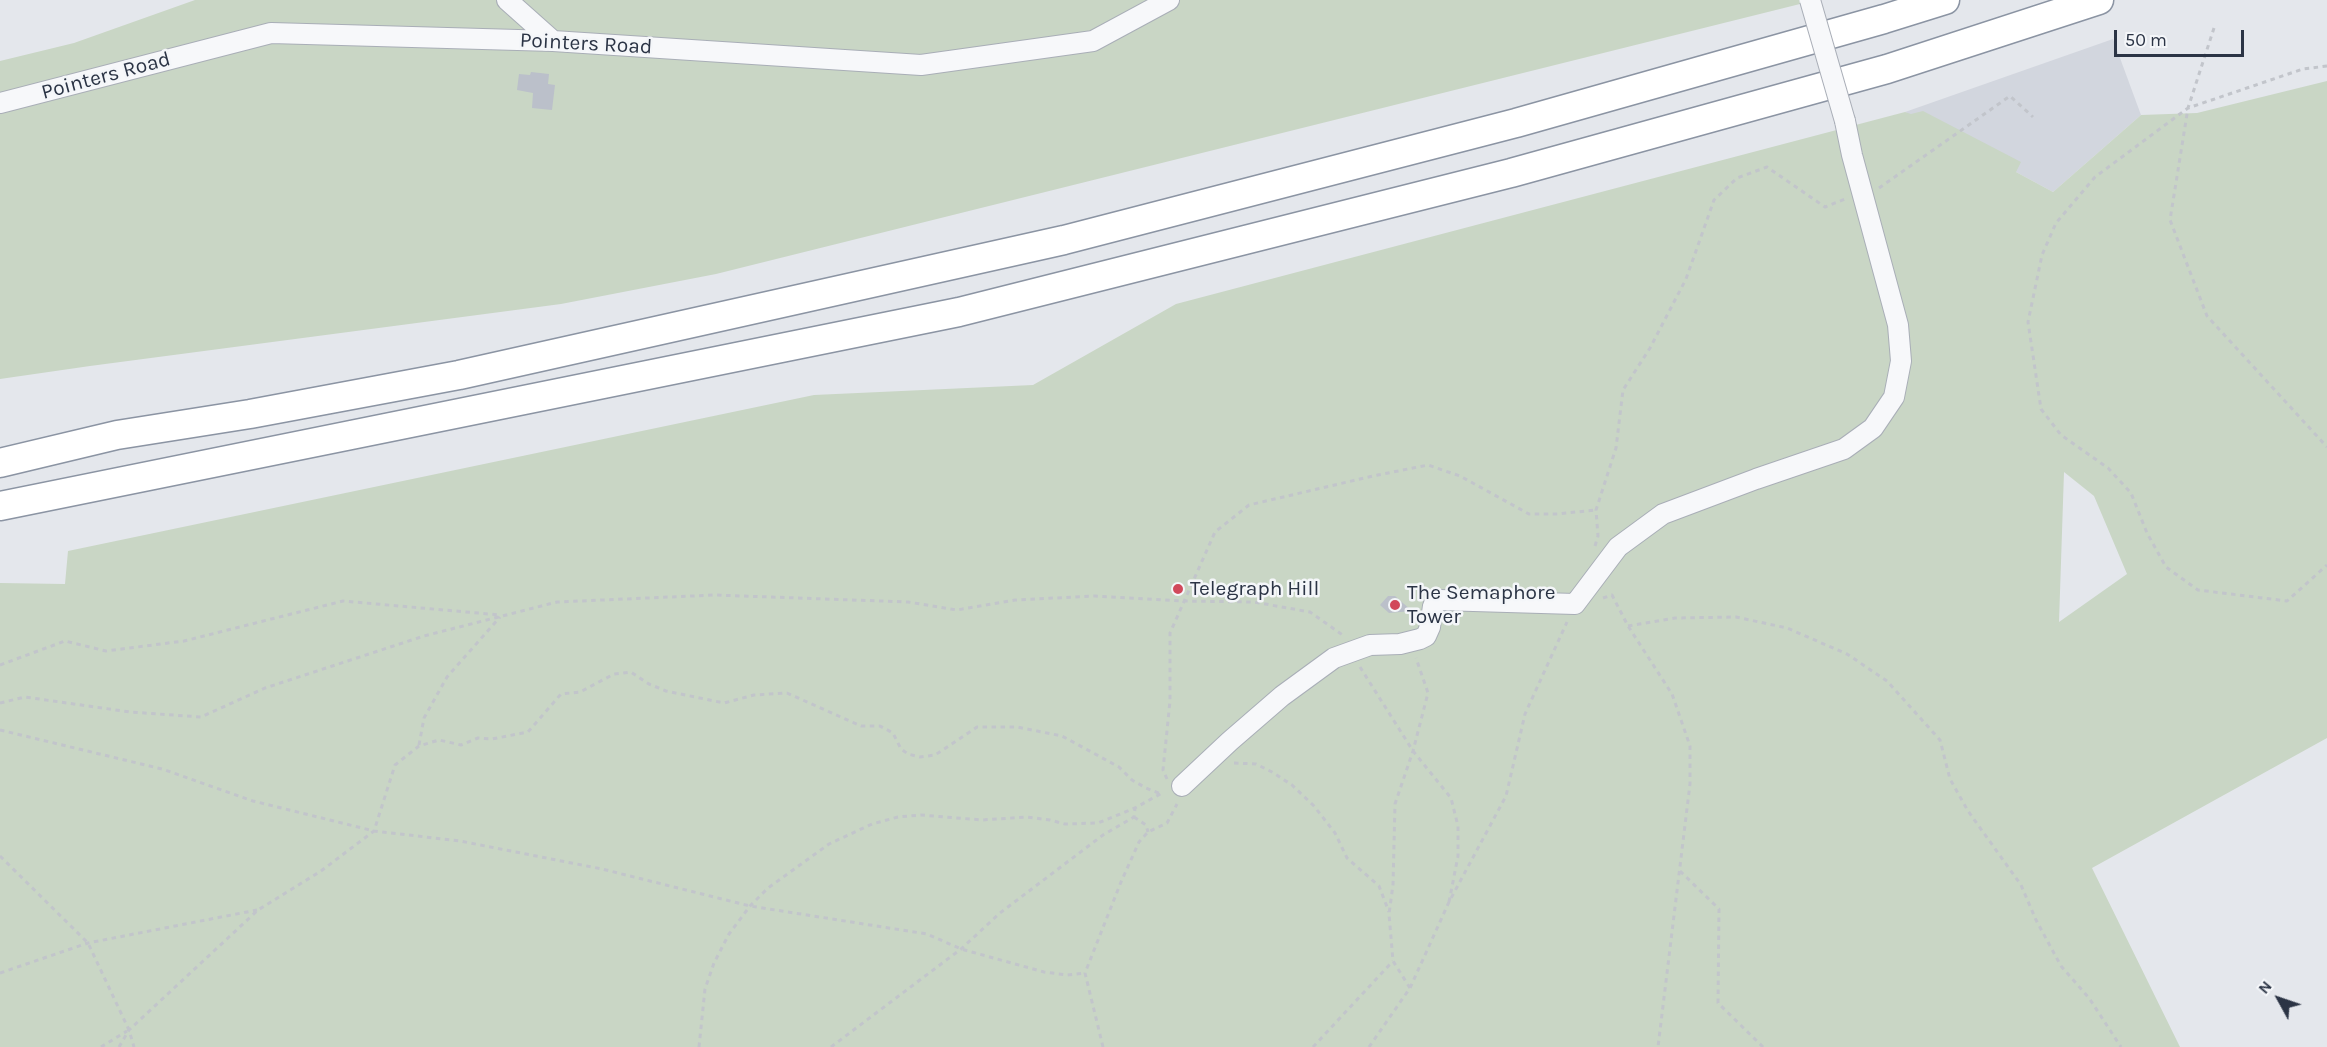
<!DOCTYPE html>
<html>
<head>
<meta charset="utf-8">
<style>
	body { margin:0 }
	#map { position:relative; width:2327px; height:1047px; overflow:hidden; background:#e4e7ec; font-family:Karla,sans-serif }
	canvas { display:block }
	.north { position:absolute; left:2249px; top:969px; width:60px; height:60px; -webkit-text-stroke:4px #f4f6f9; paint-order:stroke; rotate:310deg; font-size:16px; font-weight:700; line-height:24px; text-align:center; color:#2b3445 }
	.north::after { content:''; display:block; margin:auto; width:21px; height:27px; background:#2b3445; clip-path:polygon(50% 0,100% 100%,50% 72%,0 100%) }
	.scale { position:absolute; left:2114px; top:30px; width:130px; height:27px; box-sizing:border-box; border:3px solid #2b3445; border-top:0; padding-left:8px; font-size:18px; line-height:21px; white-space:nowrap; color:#2b3445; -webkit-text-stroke:4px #f4f6f9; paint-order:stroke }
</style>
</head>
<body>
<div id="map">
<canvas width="2327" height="1047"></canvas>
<div class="north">N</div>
<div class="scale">50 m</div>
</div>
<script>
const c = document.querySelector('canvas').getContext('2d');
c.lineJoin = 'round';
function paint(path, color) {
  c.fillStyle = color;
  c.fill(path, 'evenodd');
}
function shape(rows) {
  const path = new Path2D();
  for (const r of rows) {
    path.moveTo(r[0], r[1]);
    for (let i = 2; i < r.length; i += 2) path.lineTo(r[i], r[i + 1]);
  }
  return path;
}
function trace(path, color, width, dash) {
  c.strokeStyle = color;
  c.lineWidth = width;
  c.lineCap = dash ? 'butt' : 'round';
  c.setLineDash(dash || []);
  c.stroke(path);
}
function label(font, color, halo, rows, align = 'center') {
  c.font = font + ' Karla,sans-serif';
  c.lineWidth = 5;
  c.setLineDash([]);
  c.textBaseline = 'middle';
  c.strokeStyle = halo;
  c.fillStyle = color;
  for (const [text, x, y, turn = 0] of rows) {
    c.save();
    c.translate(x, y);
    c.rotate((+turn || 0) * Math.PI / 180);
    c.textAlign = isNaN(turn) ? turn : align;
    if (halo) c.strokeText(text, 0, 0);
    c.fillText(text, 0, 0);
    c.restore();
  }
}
const built = shape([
	[2113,39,2141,115,2053,192,1905,112]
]);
const green = shape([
	[195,0,1799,0,1800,4,716,274,561,304,90,366,0,379,0,61,74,43],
	[2327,81,2327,738,2092,868,2180,1047,0,1047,0,583,65,584,68,551,814,395,1033,385,1176,304,1905,112,1911,114,1923,111,2021,162,2016,172,2053,192,2141,115,2197,113],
	[2064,472,2094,496,2127,574,2059,622]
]);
const building = shape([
	[531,72,549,74,548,84,555,85,552,110,532,108,533,93,517,90,519,74,530,75],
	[1388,596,1395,596,1412,611,1389,613,1380,605]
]);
const path = shape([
	[2214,28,2188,108,2170,220,2207,316,2327,447],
	[2327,66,2303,69,2188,108,2095,177,2056,223,2042,255,2028,322,2041,409,2061,435,2108,468,2131,493,2147,533,2166,567,2198,590,2287,601,2327,565],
	[1879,188,2010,96,2033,117],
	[1595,546,1598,536,1596,510,1616,448,1623,390,1650,348,1686,279,1714,200,1737,178,1767,167,1825,207,1845,199],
	[1603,598,1612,595,1628,626,1672,694,1690,746,1690,784,1658,1047],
	[1628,626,1675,618,1736,617,1787,628,1847,654,1887,681,1940,740,1950,779,1968,811,2021,885,2036,920,2061,966,2089,998,2121,1047],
	[0,665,65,641,106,651,184,641,343,601,500,615],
	[1360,667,1413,751,1451,798,1458,826,1458,856,1449,902],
	[0,703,25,697,130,712,201,717,265,688,424,636,557,602,715,595,908,602,957,610,1015,600,1095,596,1182,601,1254,602,1310,612,1344,636],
	[0,730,162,769,253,801,374,831,460,841,602,869,750,906,927,934,961,949,1044,972,1067,975,1085,973],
	[419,745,424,718,447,677,500,617],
	[1234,763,1256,764,1272,772,1292,785,1314,806,1335,833,1347,858,1379,886,1389,912],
	[1167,779,1163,770,1170,701,1170,633,1215,532,1249,505,1373,476,1428,465,1460,476,1529,514,1556,514,1596,510],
	[1134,817,1146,825,1148,832],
	[0,856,88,943,129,1030,134,1047],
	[1680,871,1719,909,1718,1003,1763,1047],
	[0,973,88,943,257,910],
	[1410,988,1393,961,1389,914,1393,885,1395,804,1413,751,1428,693,1416,658],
	[101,1047,127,1031],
	[119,1047,129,1030,258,910,321,871,374,831,395,765,419,746,439,740,461,745,478,738,492,739,528,732,561,694,580,692,614,674,631,672,649,684,666,691,724,703,754,695,787,693,861,726,880,726,893,733,901,749,908,754,920,757,935,755,977,727,1017,727,1062,736,1119,767,1132,780,1146,788,1161,794],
	[699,1047,705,989,714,963,729,934,750,906,768,888,829,844,872,824,898,817,921,815,982,820,1027,817,1050,820,1065,824,1098,823,1135,808,1162,793],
	[831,1047,961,949,1000,913,1103,835,1134,817,1135,808],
	[1103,1047,1085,973,1121,882,1139,842,1148,832,1167,823,1177,804],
	[1313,1047,1393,961],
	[1369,1047,1410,988,1449,902,1506,796,1525,714,1567,622]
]);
const minor = shape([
	[507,0,553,41],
	[0,103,271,33,553,41,921,65,1093,41,1169,0],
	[1182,786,1230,741,1282,696,1334,658,1370,645,1400,644,1420,639,1426,636,1430,627,1433,606,1440,600,1575,604,1618,547,1663,514,1756,479,1844,449,1873,428,1894,397,1901,361,1898,325,1852,155,1845,121]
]);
const highway = shape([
	[0,463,117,435,250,414,459,375,1064,240,1516,123,1884,19,1945,0],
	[0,506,959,312,1511,173,1887,69,2099,0]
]);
const minorBridge = shape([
	[1810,0,1845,121]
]);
const markers = [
	[1178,589,6,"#d1495b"],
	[1395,605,6,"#d1495b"]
];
const streetNames = [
	["Pointers Road",586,44,3],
	["Pointers Road",106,76,-15]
];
const poiNames = [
	["Telegraph Hill",1190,589],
	["The Semaphore",1407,593],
	["Tower",1407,617]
];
paint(built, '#d2d6de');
paint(green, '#c9d6c5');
paint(building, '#bbc0ca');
trace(minor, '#a9aeb7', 22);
trace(highway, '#8b94a3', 31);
trace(path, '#c2c5cb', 3, [4.5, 4.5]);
trace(minor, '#f7f8fa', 20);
trace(highway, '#fff', 28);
trace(minorBridge, '#a9aeb7', 22, []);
trace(minorBridge, '#f7f8fa', 20);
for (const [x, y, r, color] of markers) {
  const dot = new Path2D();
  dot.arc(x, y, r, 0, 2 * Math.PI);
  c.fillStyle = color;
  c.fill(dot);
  trace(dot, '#f4f6f9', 2);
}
label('21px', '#2b3445', '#f4f6f9', streetNames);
label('21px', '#2b3445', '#f4f6f9', poiNames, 'left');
</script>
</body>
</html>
